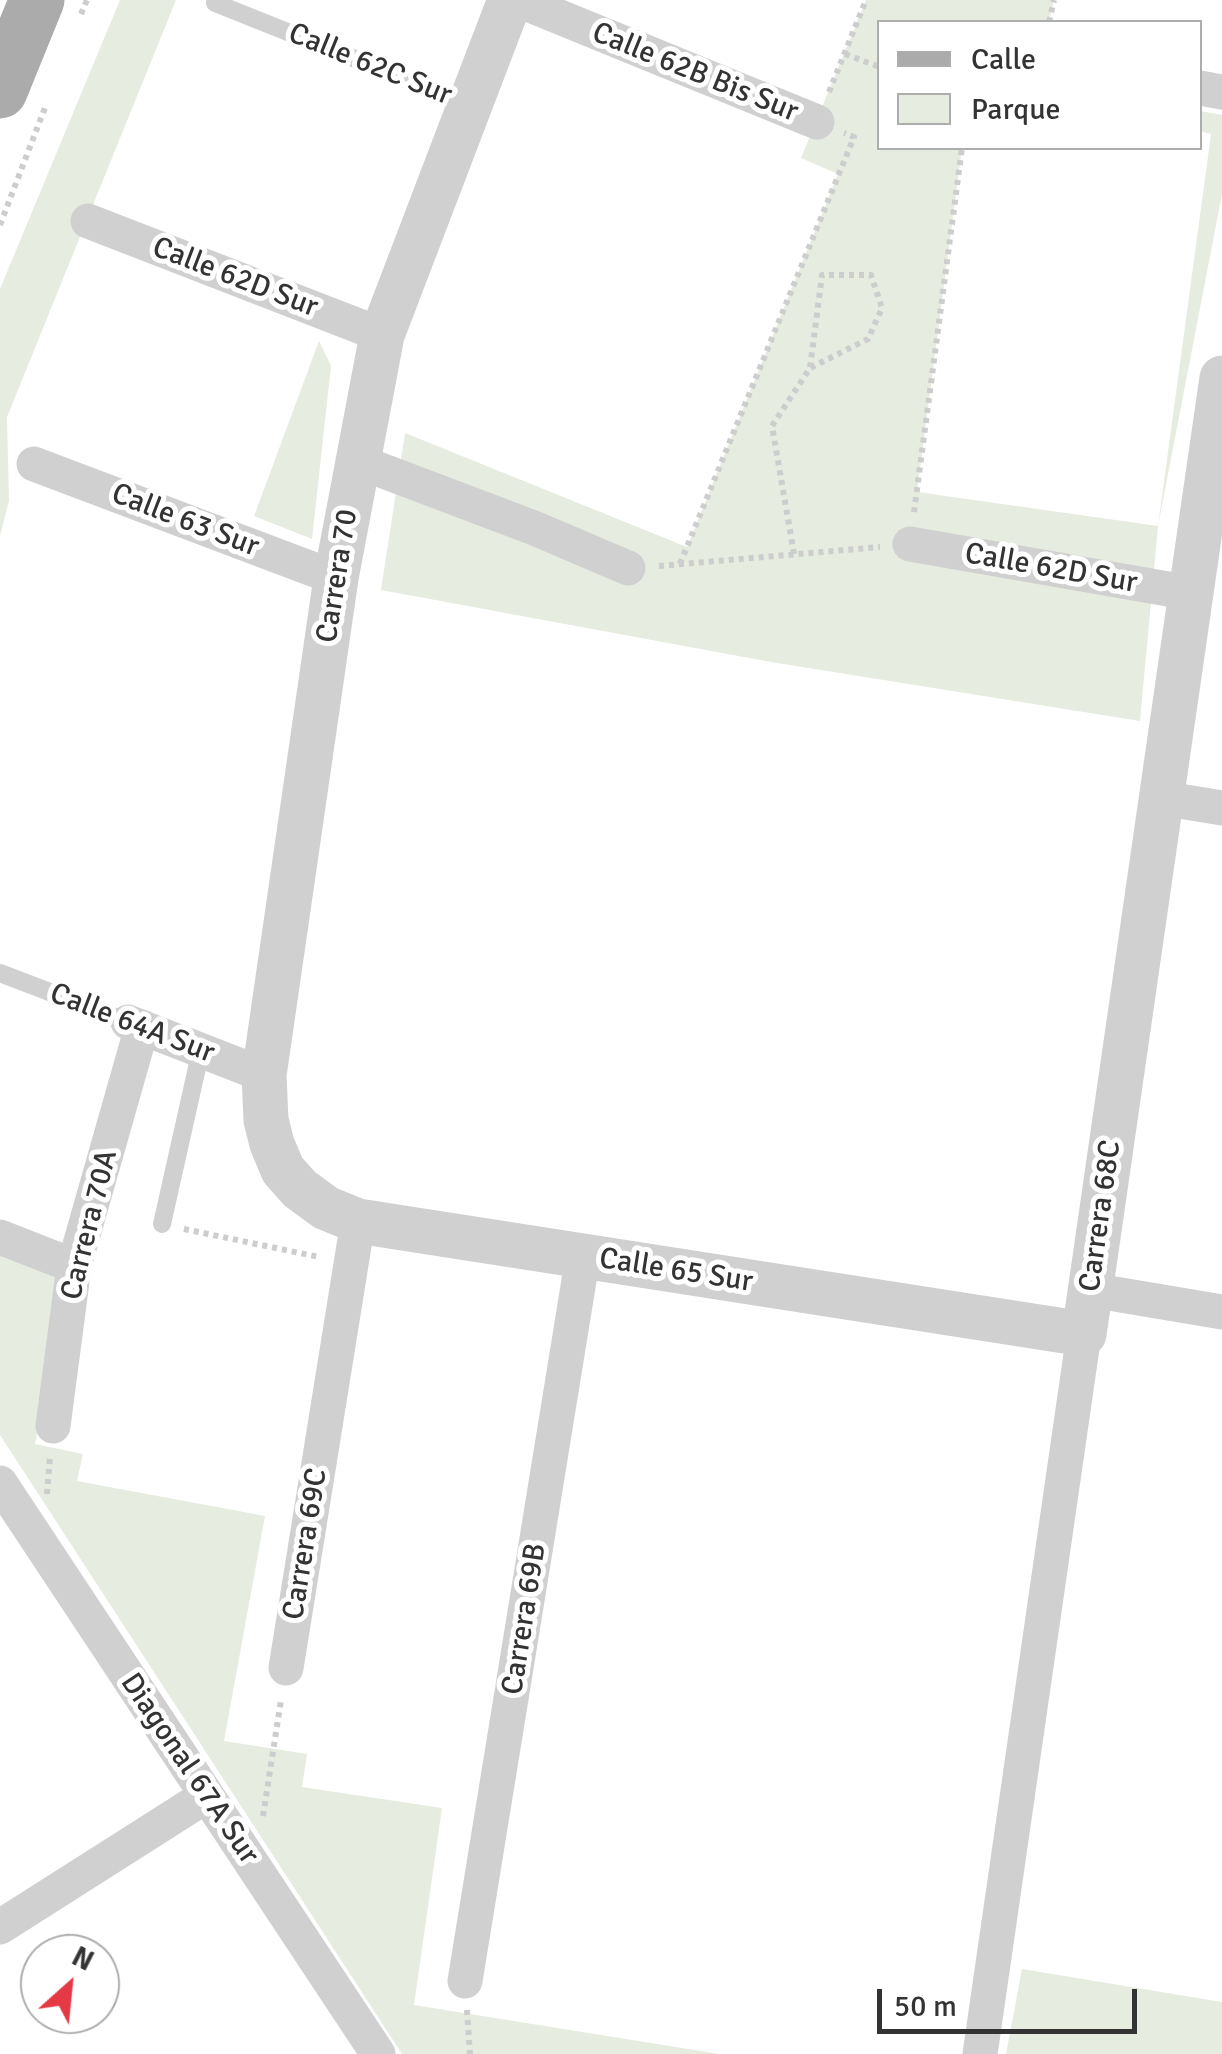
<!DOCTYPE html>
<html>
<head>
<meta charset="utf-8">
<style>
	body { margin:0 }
	#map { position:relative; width:1222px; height:2054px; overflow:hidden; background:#fff; font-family:Signika,sans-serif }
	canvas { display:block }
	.legend { position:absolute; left:877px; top:20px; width:325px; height:130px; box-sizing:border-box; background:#fff; border:2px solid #adadad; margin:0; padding:12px 18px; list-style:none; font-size:30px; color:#333 }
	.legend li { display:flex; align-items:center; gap:20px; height:50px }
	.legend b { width:50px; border:2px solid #adadad }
	.north { position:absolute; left:20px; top:1934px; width:100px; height:100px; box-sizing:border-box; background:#fff; border:2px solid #adadad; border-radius:50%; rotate:27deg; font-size:28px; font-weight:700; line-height:40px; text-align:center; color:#333 }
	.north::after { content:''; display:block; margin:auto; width:35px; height:45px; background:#e63946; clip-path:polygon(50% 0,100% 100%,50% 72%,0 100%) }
	.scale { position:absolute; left:877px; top:1989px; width:260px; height:45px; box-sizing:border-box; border:5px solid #333; border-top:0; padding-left:12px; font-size:30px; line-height:35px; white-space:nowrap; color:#333; -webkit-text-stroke:8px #fff; paint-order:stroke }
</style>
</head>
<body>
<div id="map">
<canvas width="1222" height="2054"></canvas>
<ul class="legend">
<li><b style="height:12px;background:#ababab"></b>Calle</li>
<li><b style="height:28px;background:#e6ecdf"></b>Parque</li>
</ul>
<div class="north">N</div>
<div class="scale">50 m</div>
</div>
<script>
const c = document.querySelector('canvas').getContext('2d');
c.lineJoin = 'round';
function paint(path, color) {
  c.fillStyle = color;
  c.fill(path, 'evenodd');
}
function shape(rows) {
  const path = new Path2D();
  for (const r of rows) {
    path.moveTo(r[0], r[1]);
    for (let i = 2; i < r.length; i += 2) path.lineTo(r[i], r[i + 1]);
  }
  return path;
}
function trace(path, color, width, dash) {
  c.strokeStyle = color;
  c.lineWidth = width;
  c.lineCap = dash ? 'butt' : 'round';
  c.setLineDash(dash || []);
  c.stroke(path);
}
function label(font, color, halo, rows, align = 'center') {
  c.font = font + ' Signika,sans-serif';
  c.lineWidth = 10;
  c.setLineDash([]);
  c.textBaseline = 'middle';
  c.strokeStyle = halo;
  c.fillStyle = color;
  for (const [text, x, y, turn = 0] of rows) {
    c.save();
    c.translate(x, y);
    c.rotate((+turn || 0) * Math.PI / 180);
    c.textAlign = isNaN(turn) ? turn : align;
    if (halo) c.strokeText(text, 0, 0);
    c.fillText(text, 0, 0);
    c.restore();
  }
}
const green = shape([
	[120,0,176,0,7,417,9,501,0,536,0,289],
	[866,0,1054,0,1049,22,880,22,880,148,962,148,917,492,1158,526,1211,134,1200,131,1200,111,1222,115,1222,194,1158,526,1140,721,771,662,381,590,405,433,687,547,838,174,801,158],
	[319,341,331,366,312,539,254,516],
	[0,1255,66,1280,35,1444,83,1454,77,1481,265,1516,224,1741,307,1754,302,1787,442,1808,414,2005,719,2054,402,2054,0,1435],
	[1022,1969,1222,2002,1222,2054,1006,2054]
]);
const path = shape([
	[81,14,87,0],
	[1049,22,1054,0],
	[845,54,880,67],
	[829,92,866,0],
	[0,225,46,105],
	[914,512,962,148],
	[794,554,772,426,810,368,822,275,871,275,882,308,868,339,810,368],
	[680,564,854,137,844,133],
	[659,566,880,547],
	[184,1229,319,1257],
	[47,1494,50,1457],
	[263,1816,281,1700],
	[467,2010,470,2054]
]);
const service = shape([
	[215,3,470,105],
	[0,973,128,1022],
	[162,1224,201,1050]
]);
const minor = shape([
	[518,0,817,122],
	[1200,88,1222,92],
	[88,221,382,335],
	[357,461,534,528,628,568],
	[34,464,336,578],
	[910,544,1191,593],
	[1161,798,1222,808],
	[128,1022,264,1075],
	[0,1237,74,1266],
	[1091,1290,1222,1312],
	[53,1426,74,1266,142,1027],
	[0,1483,378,2054],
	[286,1668,358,1221],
	[0,1927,206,1796],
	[465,1981,583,1256],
	[980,2054,1084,1334]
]);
const tertiary = shape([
	[510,0,382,335,336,578,264,1075,266,1120,272,1144,283,1170,300,1189,326,1208,358,1221,1084,1334,1222,378]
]);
const primary = shape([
	[0,91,37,0]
]);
const streetNames = [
	["Calle 62C Sur",370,65,22],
	["Calle 62B Bis Sur",695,73,22],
	["Calle 62D Sur",235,278,21],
	["Calle 63 Sur",185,521,21],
	["Calle 62D Sur",1051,569,10],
	["Carrera 70",338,576,-81],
	["Calle 64A Sur",132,1024,21],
	["Carrera 68C",1101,1216,-82],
	["Carrera 70A",90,1225,-76],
	["Calle 65 Sur",676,1271,9],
	["Carrera 69C",306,1544,-81],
	["Carrera 69B",525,1619,-81],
	["Diagonal 67A Sur",189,1769,56]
];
paint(green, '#e6ecdf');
trace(path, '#cdcdcd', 6, [5, 5]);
trace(service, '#d0d0d0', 18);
trace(minor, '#d0d0d0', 35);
trace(tertiary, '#d0d0d0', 45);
trace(primary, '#ababab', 55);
label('30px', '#333', '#fff', streetNames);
</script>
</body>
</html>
